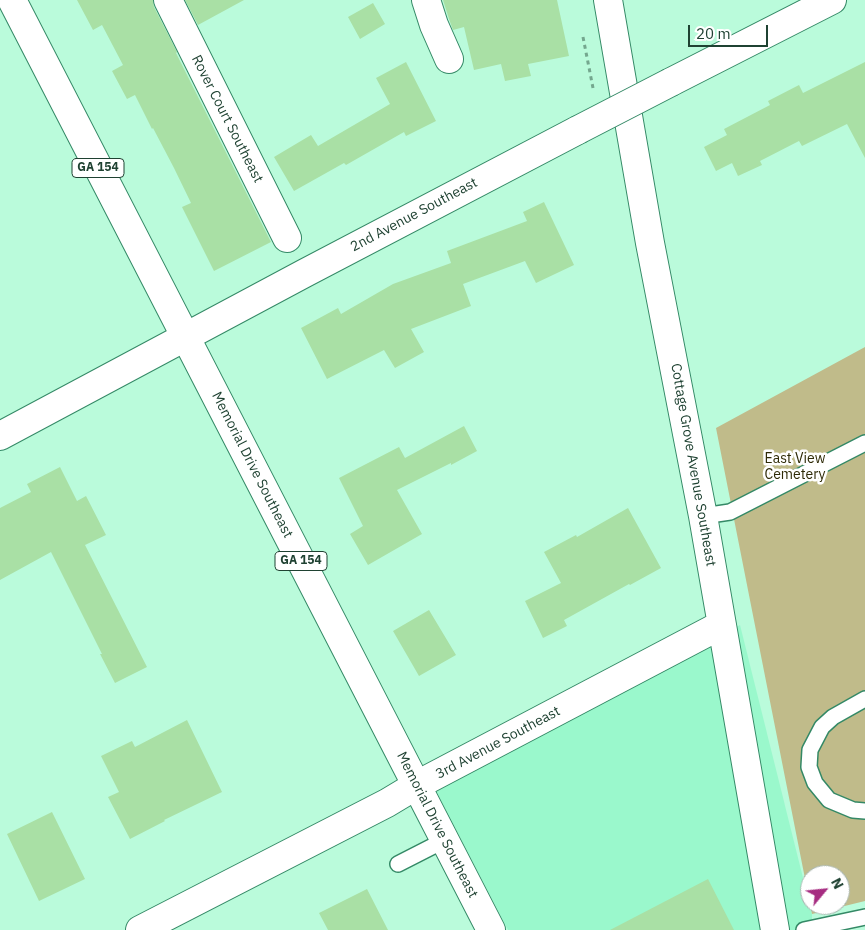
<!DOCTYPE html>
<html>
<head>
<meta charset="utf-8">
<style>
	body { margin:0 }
	#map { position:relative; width:865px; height:930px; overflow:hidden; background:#bafbdb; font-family:"IBM Plex Sans",sans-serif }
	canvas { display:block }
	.north { position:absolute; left:800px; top:865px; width:50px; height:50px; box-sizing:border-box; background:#fff; border:1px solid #a5b3ad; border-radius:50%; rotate:62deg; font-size:14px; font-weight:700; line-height:20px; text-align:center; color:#1f4232 }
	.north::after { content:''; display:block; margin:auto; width:18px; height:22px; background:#a62c81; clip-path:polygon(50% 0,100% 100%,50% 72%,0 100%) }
	.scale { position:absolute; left:688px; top:25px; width:80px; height:22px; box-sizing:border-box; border:2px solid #1f4232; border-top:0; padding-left:6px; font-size:15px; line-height:18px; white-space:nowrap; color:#1f4232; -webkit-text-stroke:4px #fff; paint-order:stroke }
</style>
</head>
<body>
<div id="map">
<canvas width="865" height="930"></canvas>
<div class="north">N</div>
<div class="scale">20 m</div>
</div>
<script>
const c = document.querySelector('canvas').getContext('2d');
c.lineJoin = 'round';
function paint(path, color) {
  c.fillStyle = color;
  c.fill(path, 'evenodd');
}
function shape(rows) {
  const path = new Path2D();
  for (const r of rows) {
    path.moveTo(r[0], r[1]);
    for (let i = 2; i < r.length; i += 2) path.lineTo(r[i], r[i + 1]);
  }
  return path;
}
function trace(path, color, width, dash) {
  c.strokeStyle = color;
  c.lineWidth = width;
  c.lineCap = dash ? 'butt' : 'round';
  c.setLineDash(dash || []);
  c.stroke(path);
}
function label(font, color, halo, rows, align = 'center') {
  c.font = font + ' "IBM Plex Sans",sans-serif';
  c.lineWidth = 5;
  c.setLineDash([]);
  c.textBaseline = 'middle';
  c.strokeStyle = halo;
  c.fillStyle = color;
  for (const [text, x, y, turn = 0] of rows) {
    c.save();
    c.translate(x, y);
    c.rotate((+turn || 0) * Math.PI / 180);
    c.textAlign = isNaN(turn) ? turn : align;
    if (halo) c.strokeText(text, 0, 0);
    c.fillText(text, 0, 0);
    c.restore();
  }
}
const built = shape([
	[740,625,812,914,812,930,508,930,433,785]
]);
const green = shape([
	[865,347,865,901,812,914,716,428],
	[810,875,840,875,840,905,810,905]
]);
const building = shape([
	[77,0,153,0,154,7,177,52,176,53,271,242,214,271,182,207,191,203,174,168,153,128,152,129,135,95,127,99,112,71,123,65,102,25,93,30],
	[185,0,244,0,198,25],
	[443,0,557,0,569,56,528,64,531,76,505,81,501,64,474,70,464,27,453,30,449,19],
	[373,3,385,24,360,39,348,17],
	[406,62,436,121,406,136,404,132,346,165,344,163,294,191,274,157,311,135,318,146,390,104,376,78],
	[865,62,865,158,847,124,802,146,799,141,760,161,762,165,738,176,732,163,716,171,704,147,727,135,724,129,770,105,768,101,799,85,803,93],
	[544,202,574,265,536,283,525,261,463,284,471,306,411,329,424,352,395,368,384,350,327,379,301,328,338,308,341,314,393,284,451,263,447,251,527,221,523,212],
	[464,426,477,451,451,465,451,463,397,490,422,534,368,565,350,534,363,526,339,478,399,447,405,458],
	[60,467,77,501,86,496,106,535,85,545,147,667,115,683,100,654,102,654,51,552,0,580,0,508,31,492,27,484],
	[628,508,661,568,630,585,629,584,564,620,567,626,543,638,525,601,561,583,544,552,576,535,577,537],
	[429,610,456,655,419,676,393,631],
	[187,720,222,792,164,820,165,821,130,839,108,797,119,792,101,756,132,741,135,747],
	[52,812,85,879,39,901,7,834],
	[708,879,734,930,610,930],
	[367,889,388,930,328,930,319,913]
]);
const path = shape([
	[583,37,593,88]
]);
const service = shape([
	[703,516,730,512,865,443],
	[865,699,833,717,822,727,810,750,809,767,815,783,829,800,853,810,865,811],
	[398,864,445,840],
	[804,930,865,917]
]);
const minor = shape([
	[168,0,287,238],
	[426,0,434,25,449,59],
	[608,0,650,243,703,516,775,930],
	[140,930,387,803,417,785,721,625]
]);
const tertiary = shape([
	[671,82,832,0],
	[0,436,305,273,578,130]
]);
const primary = shape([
	[12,0,491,930]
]);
const tertiaryBridge = shape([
	[578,130,671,82]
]);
const shields = [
	[98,168,52],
	[301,561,52]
];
const shieldNames = [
	["GA 154",98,168],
	["GA 154",301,561]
];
const streetNames = [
	["Rover Court Southeast",227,119,63],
	["2nd Avenue Southeast",414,215,-28],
	["Memorial Drive Southeast",252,465,63],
	["Cottage Grove Avenue Southeast",693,465,80],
	["3rd Avenue Southeast",498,743,-28],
	["Memorial Drive Southeast",437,825,63]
];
const parkNames = [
	["East View",795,459],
	["Cemetery",795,475]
];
paint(built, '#9af8cc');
paint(green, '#c0bb8a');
paint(building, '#a9e0a5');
trace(service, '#348966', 18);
trace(minor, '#348966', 30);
trace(tertiary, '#348966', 30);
trace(primary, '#348966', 30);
trace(path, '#74a78e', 3, [4, 4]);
trace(service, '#fff', 15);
trace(minor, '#fff', 28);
trace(tertiary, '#fff', 28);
trace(primary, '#fff', 28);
trace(tertiaryBridge, '#348966', 30, []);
trace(tertiaryBridge, '#fff', 28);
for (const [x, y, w] of shields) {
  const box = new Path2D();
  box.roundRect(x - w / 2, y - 9.5, w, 19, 4);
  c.fillStyle = '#fff';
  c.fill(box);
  trace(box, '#1f4232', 1);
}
label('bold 12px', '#1f4232', null, shieldNames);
label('14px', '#1f4232', '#fff', streetNames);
label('14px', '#2e2a06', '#fff', parkNames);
</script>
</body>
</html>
